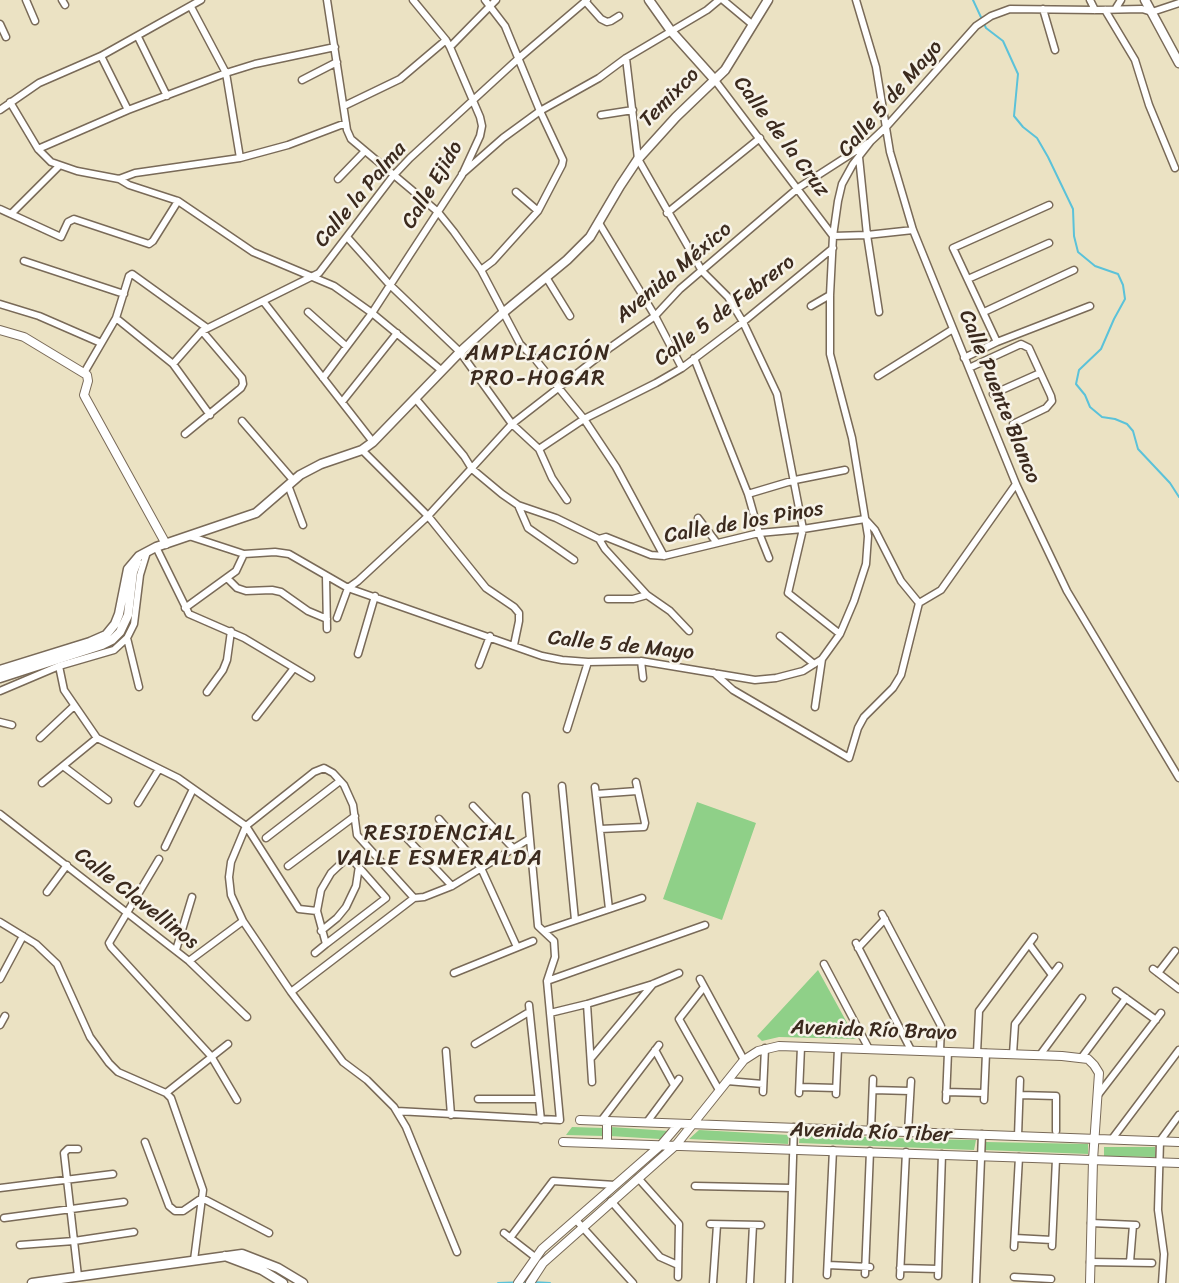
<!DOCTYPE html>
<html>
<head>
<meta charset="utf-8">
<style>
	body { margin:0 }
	canvas { display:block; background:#ebe2c3 }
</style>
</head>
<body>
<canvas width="1179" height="1283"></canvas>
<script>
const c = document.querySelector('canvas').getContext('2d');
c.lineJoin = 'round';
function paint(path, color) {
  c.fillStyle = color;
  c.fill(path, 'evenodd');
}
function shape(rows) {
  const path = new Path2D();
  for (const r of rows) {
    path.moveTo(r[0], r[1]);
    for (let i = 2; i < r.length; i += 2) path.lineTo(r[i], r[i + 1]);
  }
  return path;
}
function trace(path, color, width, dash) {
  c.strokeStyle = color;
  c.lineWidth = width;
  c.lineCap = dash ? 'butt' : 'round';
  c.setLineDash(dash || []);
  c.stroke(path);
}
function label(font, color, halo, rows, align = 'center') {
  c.font = font + ' Sriracha,sans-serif';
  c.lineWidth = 5;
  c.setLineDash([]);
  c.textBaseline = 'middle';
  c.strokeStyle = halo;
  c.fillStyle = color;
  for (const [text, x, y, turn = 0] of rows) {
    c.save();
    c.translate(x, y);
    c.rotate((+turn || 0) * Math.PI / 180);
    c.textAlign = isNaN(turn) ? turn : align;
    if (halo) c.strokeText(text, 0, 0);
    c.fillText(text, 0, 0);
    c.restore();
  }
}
const green = shape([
	[697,802,756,823,722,920,663,899],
	[818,970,856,1039,779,1037,762,1041,757,1036],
	[572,1127,604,1128,604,1136,566,1135],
	[611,1127,669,1131,660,1139,610,1136],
	[699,1130,789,1135,788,1144,689,1139],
	[800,1134,918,1139,976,1140,974,1150,799,1143],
	[986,1142,1088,1144,1088,1154,985,1150],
	[1104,1147,1155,1147,1155,1157,1104,1156]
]);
const stream = shape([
	[973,0,986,28,1003,41,1018,74,1014,116,1023,127,1037,138,1048,157,1073,209,1074,236,1078,252,1095,266,1118,274,1123,285,1125,299,1114,319,1101,349,1079,370,1076,384,1085,395,1090,407,1102,417,1115,419,1127,424,1133,431,1138,449,1170,483,1179,497],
	[532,1282,550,1283],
	[498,1283,527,1282]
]);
const minor = shape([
	[26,0,35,21],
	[62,0,65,5],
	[327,0,347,130,351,139,438,212,454,232,481,270,520,344,535,359,584,419,616,467,664,556],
	[723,0,753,25],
	[856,0,876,67,890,152,913,230,1016,484,1067,591,1179,778],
	[1090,0,1095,10],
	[585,1,601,19,607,22,611,21,619,16],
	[191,7,226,73,240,158],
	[1116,8,1121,0],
	[1043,9,1055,50],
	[1105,10,1135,60,1149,105,1175,168],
	[0,24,6,37],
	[138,37,167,96],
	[450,47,496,0],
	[101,56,128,110],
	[626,58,638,159,702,271,728,297,743,322,777,394,803,529,788,593,840,634],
	[714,79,833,236],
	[302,80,337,62],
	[10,102,38,149,51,162,77,171,119,179,135,173,240,158,288,145,346,123],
	[344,106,400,79,446,40],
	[0,110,39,83,101,56,201,0],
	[601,115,633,110],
	[38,149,128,110,226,73,255,64,335,47],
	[859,157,867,235,879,312],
	[462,174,503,138,540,111,599,78,626,58,707,10,719,0],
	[119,179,129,185,178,201,253,252,334,286,372,313,441,370],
	[338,179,365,151],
	[516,192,538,211],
	[0,209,61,237,68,222,74,219,149,244,153,241,178,201],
	[667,213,760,138],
	[11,214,59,166],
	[599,223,655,316,682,368],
	[833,236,867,235,913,230],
	[347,237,389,284,460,352,512,424,539,449,552,478,567,500],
	[24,261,124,294],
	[481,270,493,261,538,211,562,165,563,160,540,111,505,26,485,0],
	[546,277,570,316],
	[968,279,1049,243],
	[263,301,373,442],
	[0,304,39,316,101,343],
	[811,306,830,295],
	[308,312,346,346],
	[984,312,1074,270],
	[116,318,173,364,210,415],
	[997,342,953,248,1049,205],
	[694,358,748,494,759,533,769,558],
	[964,358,997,342,1090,306],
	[173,364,202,331,319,273,393,176,410,158,519,58,587,0],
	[969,368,1021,344,1029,348,1051,396,1052,401,1046,408,1013,424],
	[84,373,116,318,129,276,132,274,207,328],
	[878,376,953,329],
	[323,378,372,313,409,256,462,175,480,136,482,126,480,117,450,47,446,40,413,0],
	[993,394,1040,373],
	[415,398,464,456,472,469,502,494,518,505,556,518,599,539,606,537,651,555,664,556,759,533,803,529,865,519,875,530,901,581,919,603],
	[342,402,397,333],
	[242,421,293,480],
	[185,434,241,388,243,384,242,378,202,331],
	[539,449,584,419,656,383,682,368,743,322,833,248],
	[362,450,428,516,486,588,514,607,519,613,519,621,514,645],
	[288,485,303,525],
	[748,494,795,480,845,470],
	[518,505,528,528,574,560],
	[698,518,717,543],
	[189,536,244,554,275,552,289,554,348,588,542,656,562,660,588,662,641,661,755,680,776,678,803,671,822,659,840,634,854,601,866,564,868,536,852,438,830,354,830,295,833,236,838,201,842,184,853,164,871,141,887,126,976,26,991,16,1010,9,1095,10,1142,9,1152,12,1179,3],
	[599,539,605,549,647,595,670,611,689,631],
	[156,547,189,614,244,638,311,678],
	[326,576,327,629],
	[227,578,237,588,246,591,272,590,281,592,308,611,327,619],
	[608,599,633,599,647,595],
	[919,603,941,590,1016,484],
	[185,608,236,571,244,554],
	[337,618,348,588,358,581,428,516,512,424,611,347,655,316,680,289,798,188,868,143],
	[780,636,814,664],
	[127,638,139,687],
	[358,654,375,596],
	[641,661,643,678],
	[479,665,490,636],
	[59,666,64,690,97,738,178,778,246,826,299,909,317,911],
	[714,673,733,690,849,758,858,728,864,717,893,688,901,675,919,603],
	[0,691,59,666,114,650,127,638,134,624,140,575,147,552],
	[207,692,223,670,227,660,231,631],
	[815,707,822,659],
	[256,717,294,668],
	[0,722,12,725],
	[567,729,588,662],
	[40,738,74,706],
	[63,766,108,800],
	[42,783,97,738],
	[562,786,575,920],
	[595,787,609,909],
	[596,794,637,791],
	[138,803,159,769],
	[473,806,513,848],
	[0,814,189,961,247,1017],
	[439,819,481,868,517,947],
	[600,829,644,827,645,823,636,782],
	[399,830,452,886],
	[266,838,340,781],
	[165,847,193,789],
	[159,859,109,943,111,947,211,1056,237,1100],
	[288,866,355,816],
	[47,892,67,865],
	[414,898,357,835,353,805,344,785,333,773,324,768,314,772,246,826,231,862,229,877,231,895,243,921,291,992,343,1062,367,1080,394,1107,406,1127,457,1252],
	[414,898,424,897,452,886,529,839],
	[882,914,941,1026,940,1051],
	[0,922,36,944,57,964,90,1037,109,1063,118,1072,166,1093,171,1098,203,1190,194,1260],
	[321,931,337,918,346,907,356,886,359,866],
	[544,931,642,898],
	[856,943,911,1050],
	[1029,944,1052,975],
	[858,948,885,919],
	[176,950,192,897],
	[315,953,326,944,386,898,349,856,331,873,321,890,317,911,326,944],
	[189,961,243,921],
	[824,964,869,1049],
	[1153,969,1179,989],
	[454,973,533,941],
	[1158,973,1175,951],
	[0,979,23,936],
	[700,979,744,1060],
	[547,981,705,925],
	[704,987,679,1019,719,1090],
	[1116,991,1156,1020],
	[291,992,414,898],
	[587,1004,592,1082],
	[529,1005,541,1120],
	[550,1013,587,1004,653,984,679,973],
	[0,1025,5,1016],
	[475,1044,529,1012],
	[655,1050,674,1085],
	[446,1051,451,1115],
	[977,1053,979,1011,1034,937],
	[1013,1054,1015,1024,1059,966],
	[1040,1055,1082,998],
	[592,1057,653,984],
	[1082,1057,1126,998],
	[727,1081,763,1084],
	[800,1087,836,1088],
	[873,1090,910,1091],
	[763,1092,765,1048],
	[946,1092,984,1093],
	[166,1093,228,1044],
	[799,1093,801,1047],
	[836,1094,838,1048],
	[1020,1095,1056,1096,1056,1131],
	[1098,1095,1161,1013],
	[478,1099,538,1099],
	[946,1100,948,1052],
	[984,1100,986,1053],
	[397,1111,560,1120,547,981,555,957,554,941,538,926,526,796],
	[601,1121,659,1045],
	[647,1122,679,1079],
	[871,1130,873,1079],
	[908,1132,911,1081],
	[1018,1136,1020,1080],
	[1112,1139,1179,1050],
	[145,1142,169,1206,175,1211,183,1211,202,1198,269,1233],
	[78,1149,68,1149,64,1153,78,1276],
	[638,1178,679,1224,678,1277],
	[695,1186,792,1188],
	[0,1188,113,1174],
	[611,1201,660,1257,678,1265],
	[4,1218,124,1202],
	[576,1220,633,1283],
	[1091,1223,1136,1225],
	[710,1224,761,1225],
	[504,1233,535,1257],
	[510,1238,553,1181,615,1185],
	[1015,1238,1052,1240],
	[20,1245,74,1241,134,1232],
	[1052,1246,1056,1159],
	[1014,1247,1019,1157],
	[1090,1262,1152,1263],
	[1130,1262,1133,1225],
	[828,1265,870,1267],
	[900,1268,938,1269],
	[865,1274,870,1151],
	[827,1275,833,1150],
	[900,1276,906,1152],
	[938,1276,942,1154],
	[1014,1277,1051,1279],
	[713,1283,717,1225],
	[750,1283,753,1225],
	[789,1283,794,1127],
	[976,1283,982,1134],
	[1162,1283,1164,1254,1158,1210,1160,1141,1179,1115]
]);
const tertiary = shape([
	[0,330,24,337,87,375,88,381,84,395,85,397,166,544],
	[580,1120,1179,1142],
	[563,1142,1179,1163],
	[607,1143,607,1121],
	[518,1283,542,1249,661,1145,679,1124],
	[530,1283,543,1263,676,1145,744,1060,758,1051,779,1046,1062,1056,1088,1059,1094,1065,1099,1073,1093,1160,1090,1283]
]);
const secondary = shape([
	[649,0,671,31,714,79],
	[1145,0,1179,63],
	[0,670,90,642,106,635,115,624,119,614,128,569,139,556,156,547,256,513,300,475,321,464,362,450,373,442,460,352,504,312,567,260,590,237,620,186,638,159,676,117,725,70,768,0],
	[0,678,102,645,112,640,120,632,128,615,133,572,137,562],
	[225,1256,262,1270,283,1283],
	[32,1283,242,1254,278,1268,303,1283]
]);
const streetNames = [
	["Temixco",670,98,-45],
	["Calle 5 de Mayo",891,99,-49],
	["Calle de la Cruz",781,137,53],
	["Calle Ejido",433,185,-59],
	["Calle la Palma",361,195,-50],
	["Avenida México",674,273,-40],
	["Calle 5 de Febrero",725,311,-37],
	["Calle Puente Blanco",999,397,68],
	["Calle de los Pinos",744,523,-10],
	["Calle 5 de Mayo",621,646,6],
	["Calle Clavellinos",136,899,38],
	["Avenida Río Bravo",874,1031,2],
	["Avenida Río Tiber",871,1133,2]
];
const neighbourhoodNames = [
	["AMPLIACIÓN",538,354],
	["PRO-HOGAR",538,379],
	["RESIDENCIAL",440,834],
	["VALLE ESMERALDA",440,859]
];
paint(green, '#8fd088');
trace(stream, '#5bc2d9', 2);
trace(minor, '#796a58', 9);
trace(tertiary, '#796a58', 10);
trace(secondary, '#796a58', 11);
trace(minor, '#fff', 6);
trace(tertiary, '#fff', 8);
trace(secondary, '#fff', 8);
label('21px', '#3b2a1e', '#f7f3e8', streetNames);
c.letterSpacing = '1.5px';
label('22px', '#3b2a1e', '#f7f3e8', neighbourhoodNames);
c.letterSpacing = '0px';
</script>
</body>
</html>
